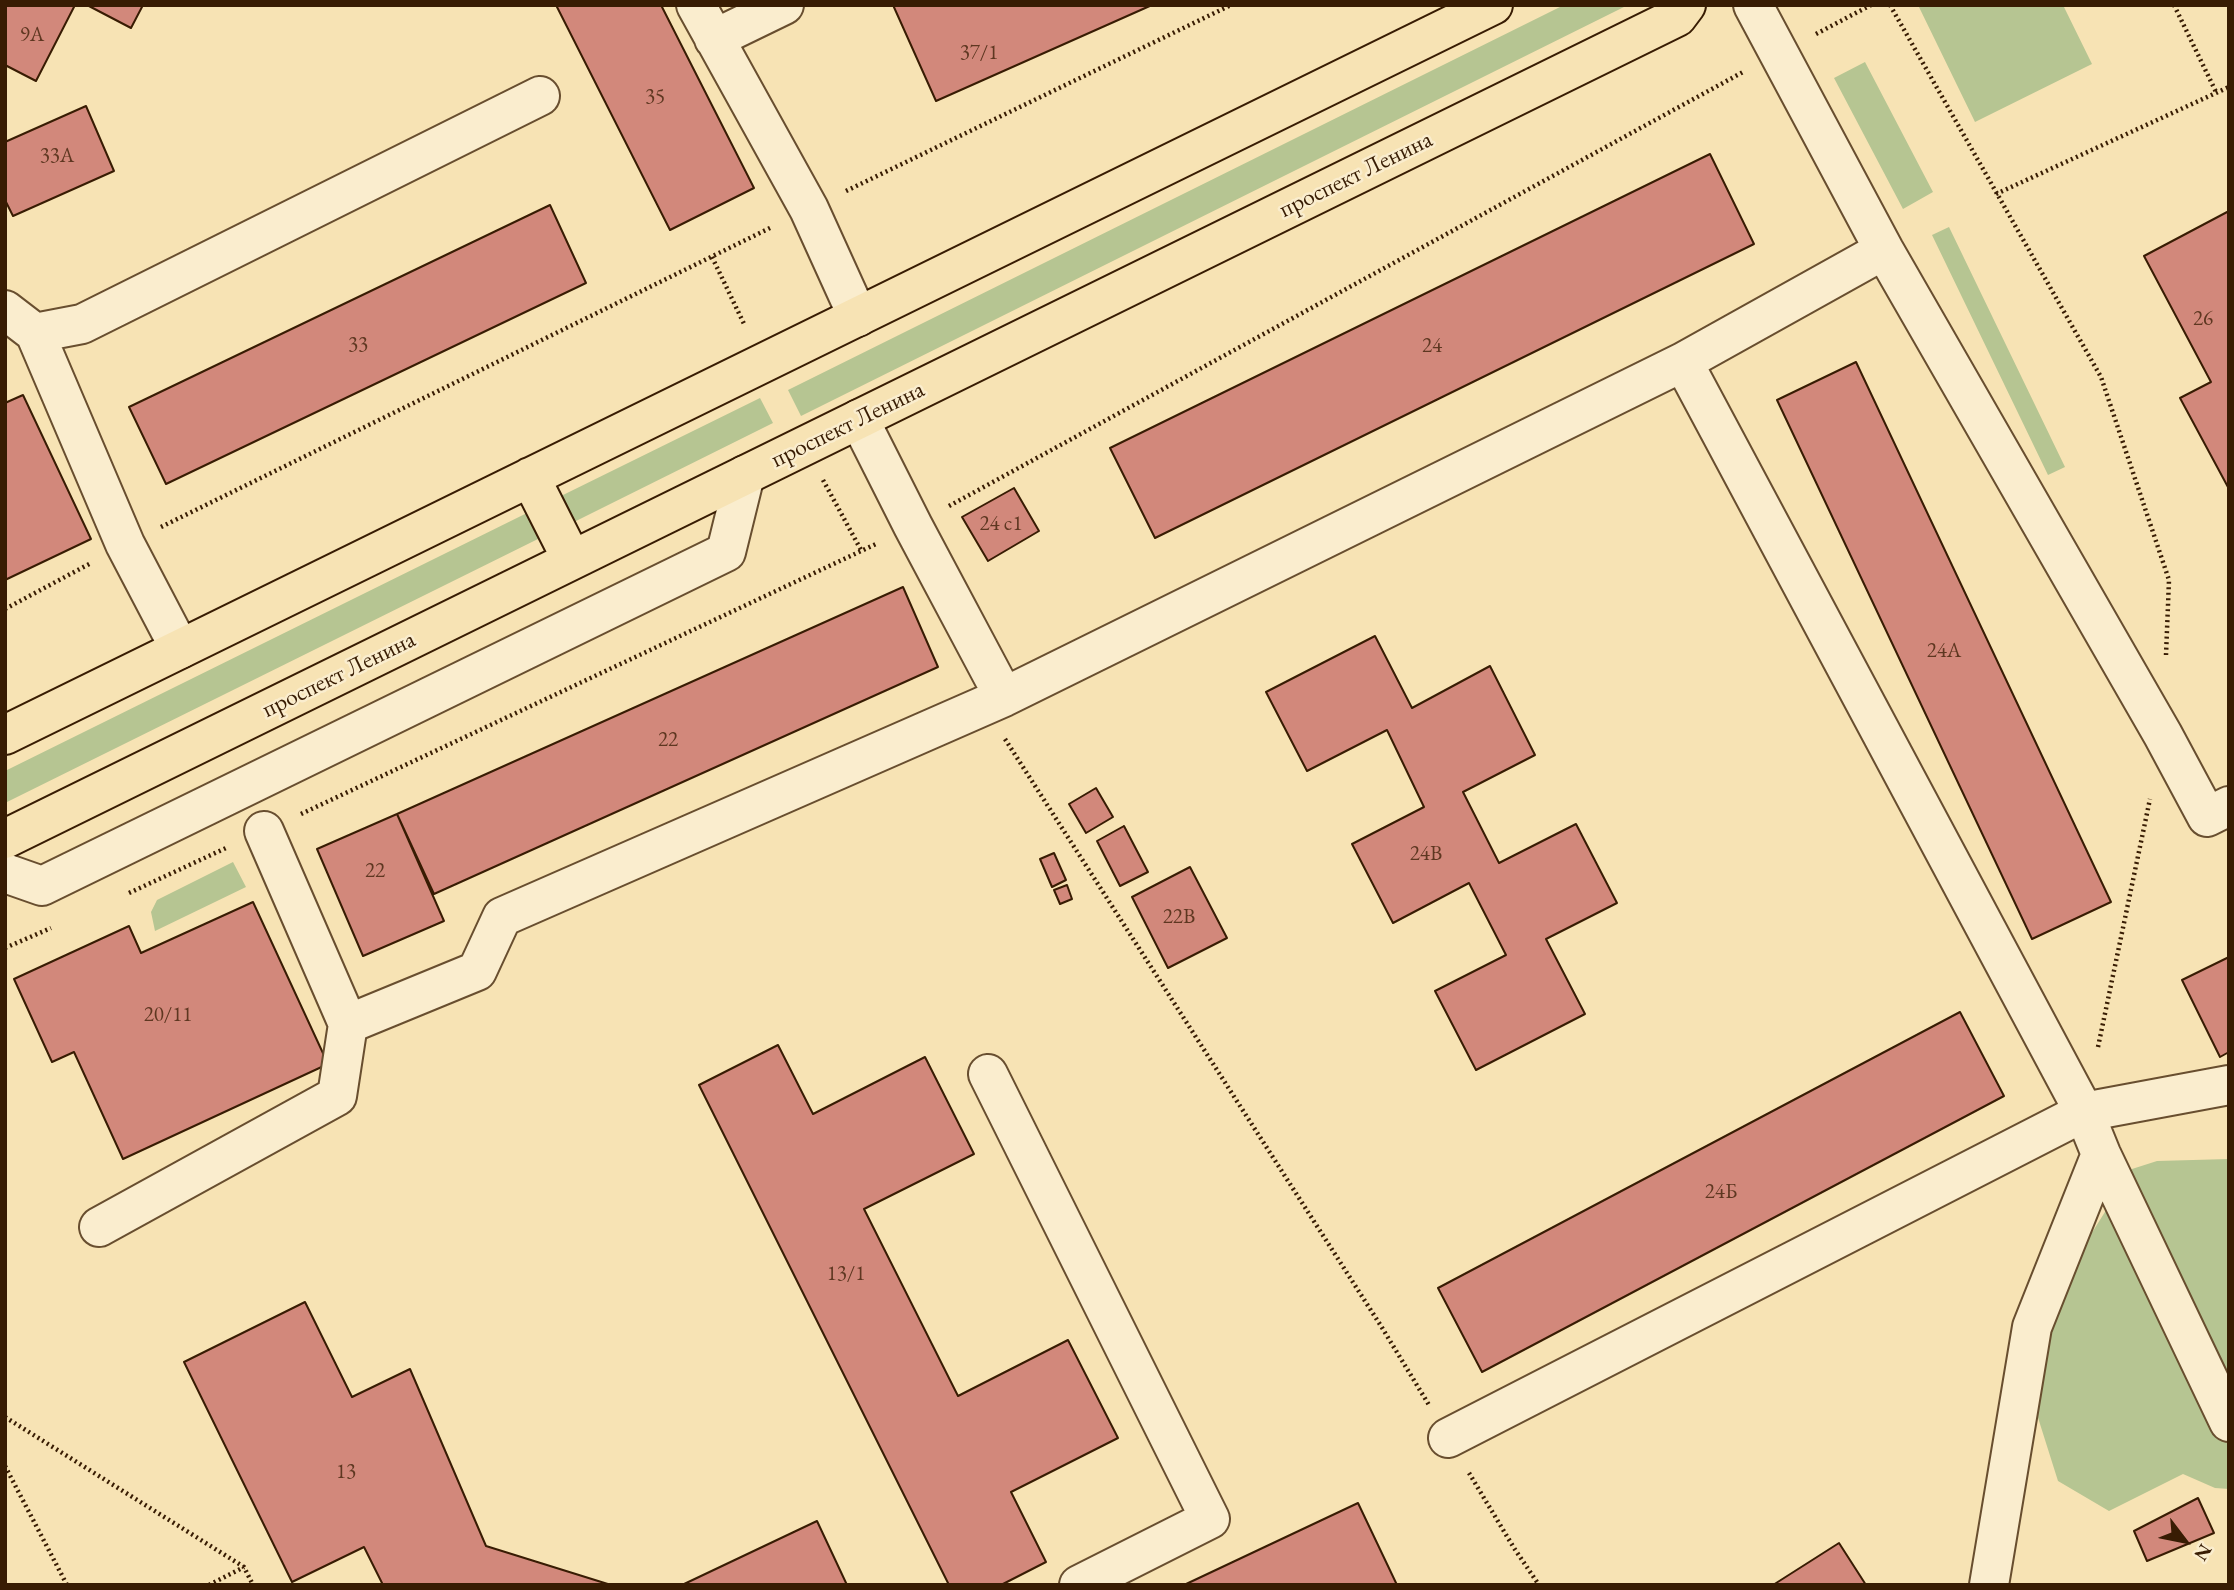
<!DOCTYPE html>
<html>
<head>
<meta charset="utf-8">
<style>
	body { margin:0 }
	#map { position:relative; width:2234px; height:1590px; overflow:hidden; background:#f7e3b4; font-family:"EB Garamond",serif }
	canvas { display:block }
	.frame { position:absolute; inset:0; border:7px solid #381c03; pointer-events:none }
	.north { position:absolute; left:2150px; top:1506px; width:70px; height:70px; -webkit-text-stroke:5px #faedce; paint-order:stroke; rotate:122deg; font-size:19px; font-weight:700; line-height:28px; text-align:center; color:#381c03 }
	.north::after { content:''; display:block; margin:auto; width:24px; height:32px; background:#381c03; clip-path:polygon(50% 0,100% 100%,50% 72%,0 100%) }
</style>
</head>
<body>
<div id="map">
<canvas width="2234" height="1590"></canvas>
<div class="frame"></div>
<div class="north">N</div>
</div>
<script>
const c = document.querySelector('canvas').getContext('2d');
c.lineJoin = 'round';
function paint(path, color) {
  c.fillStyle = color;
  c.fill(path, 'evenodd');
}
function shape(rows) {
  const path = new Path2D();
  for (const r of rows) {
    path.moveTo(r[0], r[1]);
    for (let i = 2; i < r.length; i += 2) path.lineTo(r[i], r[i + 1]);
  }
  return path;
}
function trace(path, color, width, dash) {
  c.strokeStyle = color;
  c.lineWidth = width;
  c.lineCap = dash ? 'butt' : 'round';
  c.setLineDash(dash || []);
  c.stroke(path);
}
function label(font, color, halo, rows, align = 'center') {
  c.font = font + ' "EB Garamond",serif';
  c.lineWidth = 5;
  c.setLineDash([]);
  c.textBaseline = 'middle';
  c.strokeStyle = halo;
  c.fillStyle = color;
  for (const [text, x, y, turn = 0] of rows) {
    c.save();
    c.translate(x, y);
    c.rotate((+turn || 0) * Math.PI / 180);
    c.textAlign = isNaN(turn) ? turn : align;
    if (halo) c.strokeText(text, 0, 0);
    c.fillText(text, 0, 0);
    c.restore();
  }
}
const green = shape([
	[1564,5,1628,5,801,416,788,390],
	[1918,5,2063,5,2092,64,1975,122],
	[1865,62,1933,192,1903,209,1834,78],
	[1949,227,2065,467,2048,475,1932,235],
	[760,398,773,423,574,522,561,496],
	[529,512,542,537,5,803,5,771],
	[233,862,246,887,155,931,151,912,157,900],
	[2229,1159,2229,1489,2215,1488,2183,1474,2109,1511,2058,1481,2034,1405,2040,1335,2080,1242,2093,1231,2132,1169,2157,1161]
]);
const building = shape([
	[5,5,75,5,36,81,5,65,5,5],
	[87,5,143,5,131,28,87,5],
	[556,5,661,5,754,188,670,230,556,5],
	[893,5,1152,5,936,101,893,5],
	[86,106,114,171,13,216,5,200,5,142,86,106],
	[1710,154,1754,244,1155,538,1110,448,1710,154],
	[550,205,586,283,166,484,129,407,550,205],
	[2229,211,2229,489,2180,398,2211,382,2144,256,2229,211],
	[1856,362,2111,902,2032,939,1777,400,1856,362],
	[23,395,91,539,5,580,5,403,23,395],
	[1014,488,1039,531,988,561,962,517,1014,488],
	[903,587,938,667,434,894,397,814,903,587],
	[1375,636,1412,708,1490,666,1535,755,1463,792,1499,863,1576,824,1617,903,1546,939,1585,1014,1476,1070,1435,991,1506,955,1469,883,1393,923,1352,844,1424,807,1387,730,1307,771,1266,692,1375,636],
	[1096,788,1113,817,1086,833,1069,804,1096,788],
	[397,814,444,921,363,956,317,849,397,814],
	[1124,826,1148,872,1120,886,1097,841,1124,826],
	[1054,853,1066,880,1052,887,1040,859,1054,853],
	[1190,867,1227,938,1168,968,1132,897,1190,867],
	[1067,885,1072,899,1060,904,1054,890,1067,885],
	[253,902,328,1064,123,1159,74,1052,52,1062,14,979,129,926,141,953,253,902],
	[2229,957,2229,1052,2220,1057,2182,980,2229,957],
	[1960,1012,2004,1096,1482,1372,1438,1288,1960,1012],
	[778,1045,813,1114,925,1057,974,1154,864,1209,958,1396,1068,1340,1118,1438,1011,1492,1046,1562,1001,1585,949,1585,699,1085,778,1045],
	[305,1302,352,1397,410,1369,486,1546,611,1585,383,1585,364,1547,292,1582,184,1362,305,1302],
	[2198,1498,2214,1533,2147,1561,2134,1531,2198,1498],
	[1358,1503,1397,1585,1184,1585,1358,1503],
	[817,1521,847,1585,682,1585,817,1521],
	[1839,1543,1866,1585,1773,1585,1839,1543]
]);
const path = shape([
	[1890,5,2101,377,2169,580,2166,655],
	[2174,5,2217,94],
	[1816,34,1871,5],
	[846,191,1231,5],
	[1996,194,2229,87],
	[712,257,745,326],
	[823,480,861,550],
	[949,506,1743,72],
	[161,527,772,227],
	[5,609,91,563],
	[1005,739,1381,1326,1429,1405],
	[301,814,876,544],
	[129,893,226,848],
	[5,948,51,928],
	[2098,1047,2150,799],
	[5,1417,244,1567,253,1585],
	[5,1466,67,1585],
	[1469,1473,1514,1548,1539,1585],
	[209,1585,244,1567]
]);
const minor = shape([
	[696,5,809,209,858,317],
	[1753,5,1884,250,2163,735,2207,817,2229,806],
	[714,39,784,5],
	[1884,250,1683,362,2084,1112,2101,1154,2229,1422],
	[5,310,35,333,125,544,180,649],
	[35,333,82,324,540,96],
	[859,419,913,526,1004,697],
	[5,873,42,886,726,552,745,475],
	[348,1024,477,971,502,917,1004,697,1683,362],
	[988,1074,1210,1519,1079,1585],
	[99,1227,337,1096,348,1024,264,831],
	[1448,1438,2084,1112,2229,1085],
	[1989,1585,2032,1327,2101,1154]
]);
const major = shape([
	[530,477,572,560],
	[5,735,1493,5],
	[5,839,1677,17,1686,5]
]);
const numberNames = [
	["9А",32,35],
	["37/1",979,53],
	["35",655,97],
	["33А",57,156],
	["26",2203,319],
	["33",358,345],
	["24",1432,346],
	["24 с1",1001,524],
	["24А",1944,651],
	["22",668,740],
	["24В",1426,854],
	["22",375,871],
	["22В",1179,917],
	["20/11",168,1015],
	["24Б",1721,1192],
	["13/1",846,1274],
	["13",346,1472]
];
const streetNames = [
	["проспект Ленина",1356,175,-26],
	["проспект Ленина",848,425,-26],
	["проспект Ленина",339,675,-26]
];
paint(green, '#b6c592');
paint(building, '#d2887b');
trace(building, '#381c03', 2);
trace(minor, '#684e2f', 42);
trace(major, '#381c03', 42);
trace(path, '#381c03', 4.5, [2, 3.5]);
trace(minor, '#faedce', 38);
trace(major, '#f7e3b4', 38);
label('21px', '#5e3721', null, numberNames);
label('24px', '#381c03', '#faedce', streetNames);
</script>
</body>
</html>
